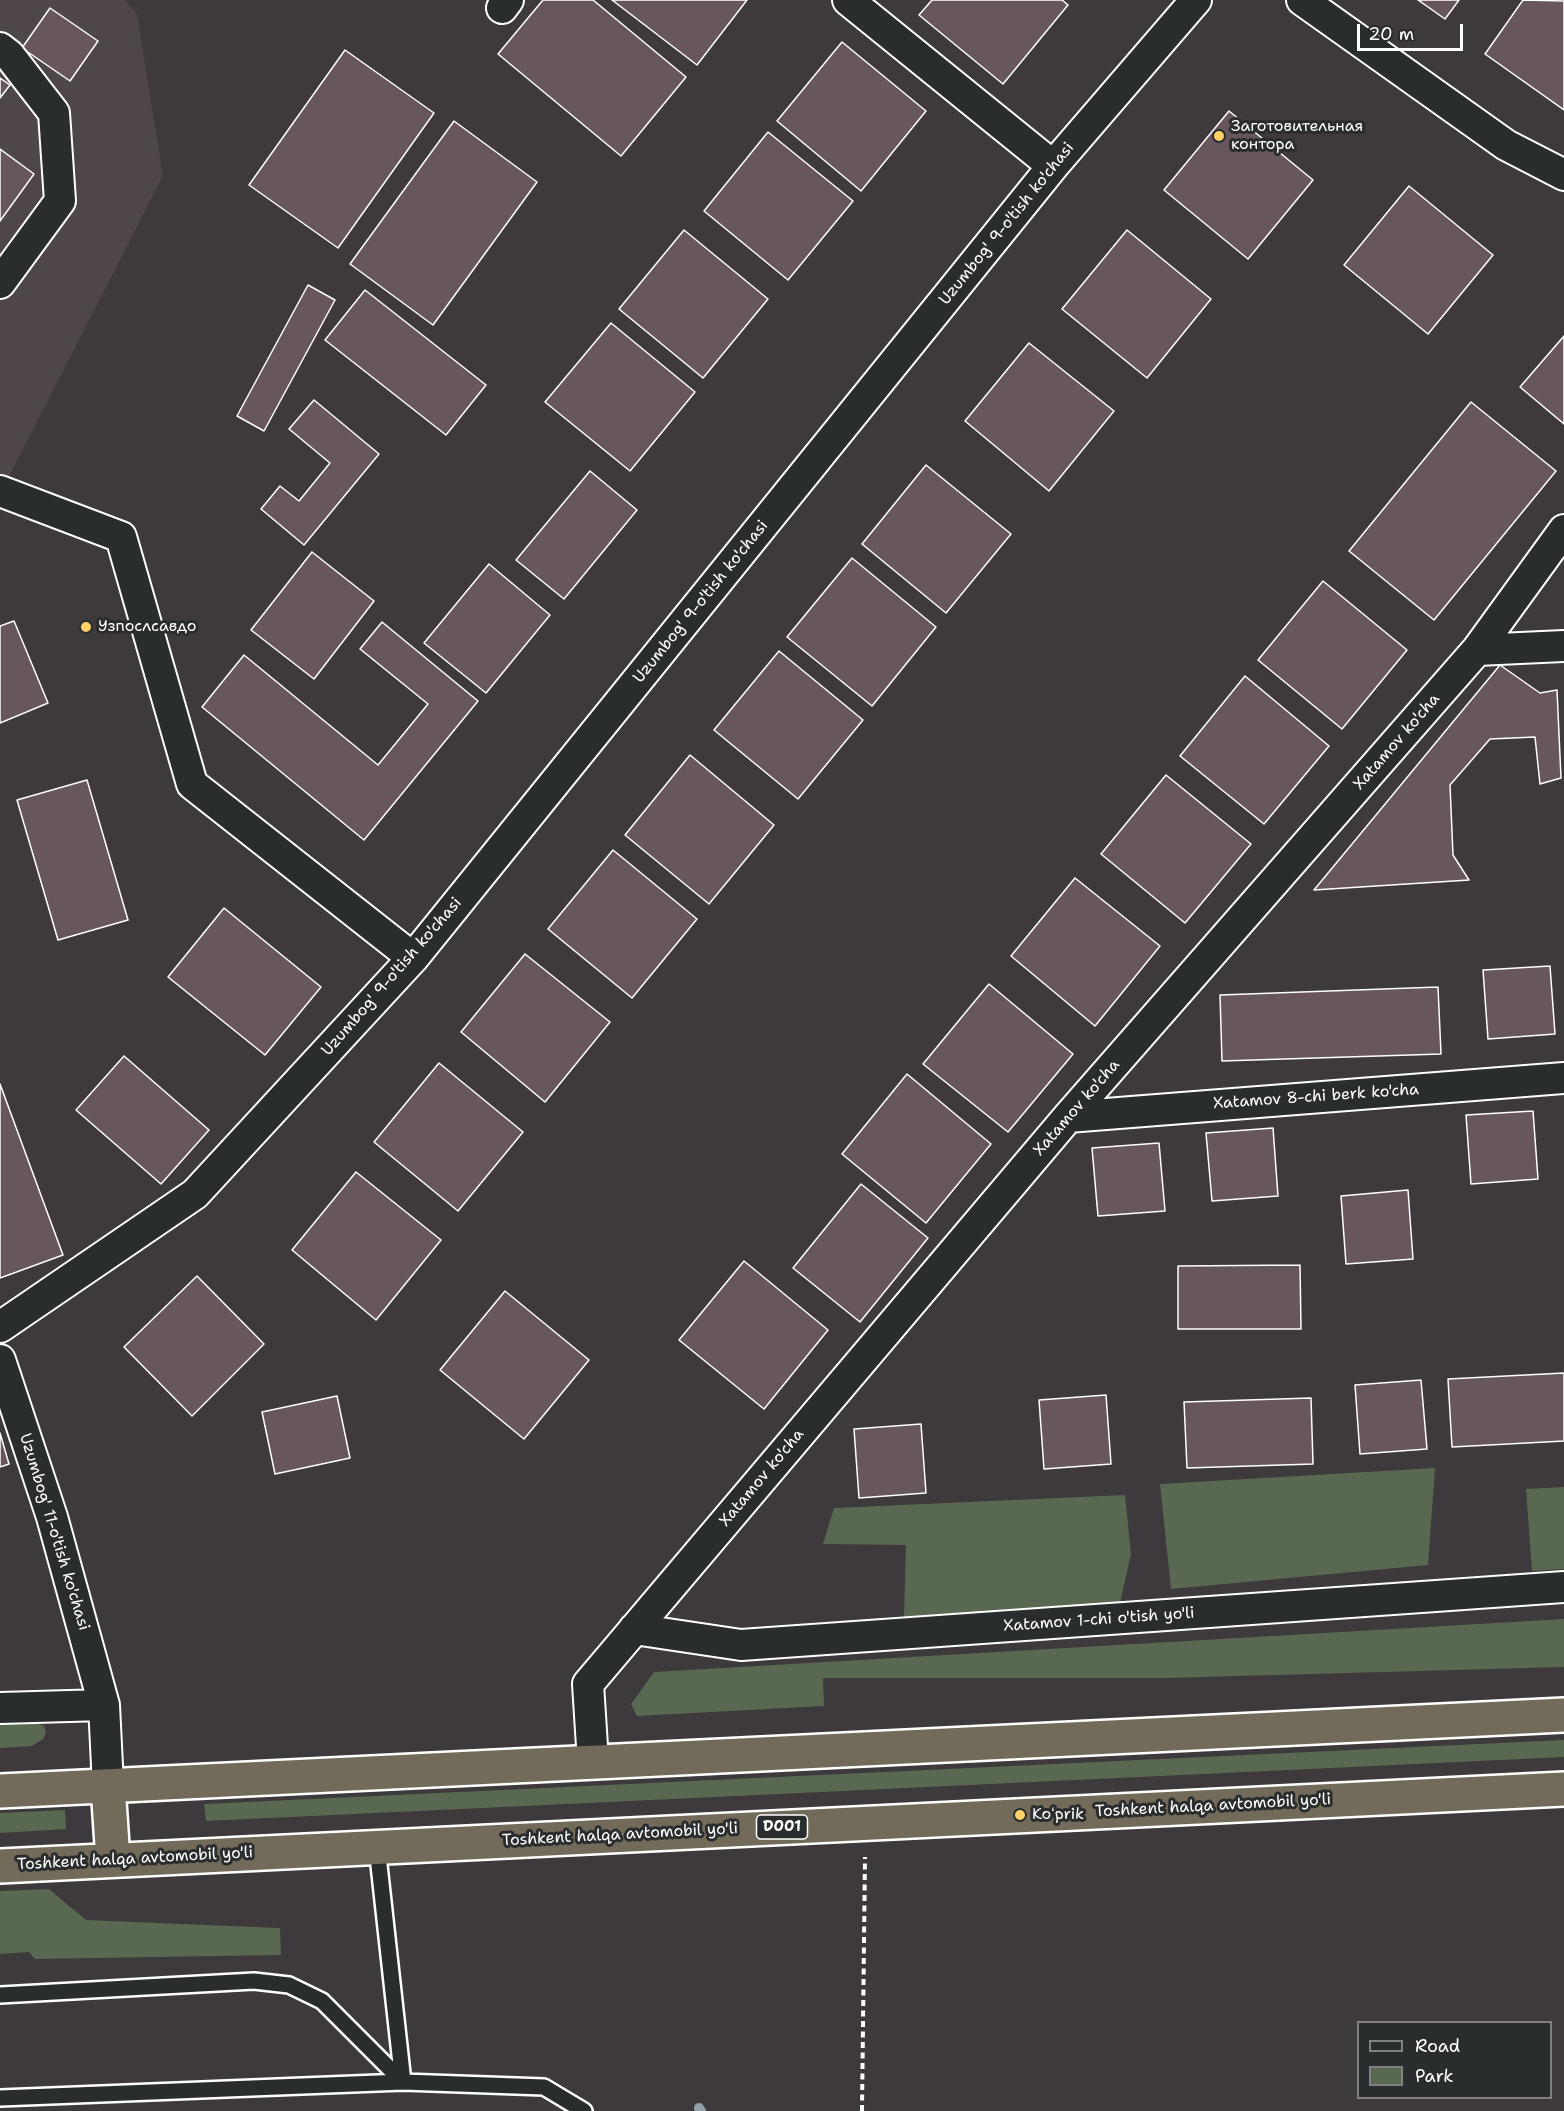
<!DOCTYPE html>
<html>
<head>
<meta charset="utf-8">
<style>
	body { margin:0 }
	#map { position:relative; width:1564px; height:2111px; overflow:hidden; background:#3d393c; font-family:"Shantell Sans",sans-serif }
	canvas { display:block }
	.legend { position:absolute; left:1357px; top:2021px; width:195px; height:78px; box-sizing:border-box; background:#2a2d2e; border:2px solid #7f8182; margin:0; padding:8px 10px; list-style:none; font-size:18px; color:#fff }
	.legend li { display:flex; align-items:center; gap:12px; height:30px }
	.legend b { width:30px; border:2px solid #7f8182 }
	.scale { position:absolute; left:1357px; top:24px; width:106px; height:27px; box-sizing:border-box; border:3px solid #fff; border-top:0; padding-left:8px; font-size:18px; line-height:21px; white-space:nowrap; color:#fff; -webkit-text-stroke:4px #2a2d2e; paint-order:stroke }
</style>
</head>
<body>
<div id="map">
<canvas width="1564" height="2111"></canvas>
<ul class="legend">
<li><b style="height:8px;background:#2a2d2e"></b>Road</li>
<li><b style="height:16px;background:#596851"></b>Park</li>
</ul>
<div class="scale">20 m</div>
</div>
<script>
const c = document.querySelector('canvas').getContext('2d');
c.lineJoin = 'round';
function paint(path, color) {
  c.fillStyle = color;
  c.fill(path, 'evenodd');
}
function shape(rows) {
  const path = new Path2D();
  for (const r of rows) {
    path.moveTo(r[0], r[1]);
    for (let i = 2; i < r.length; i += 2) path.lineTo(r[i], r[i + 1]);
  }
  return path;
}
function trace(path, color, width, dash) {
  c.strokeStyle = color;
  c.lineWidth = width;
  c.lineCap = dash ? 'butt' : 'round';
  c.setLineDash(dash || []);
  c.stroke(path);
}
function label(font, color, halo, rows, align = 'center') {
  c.font = font + ' "Shantell Sans",sans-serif';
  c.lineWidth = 6;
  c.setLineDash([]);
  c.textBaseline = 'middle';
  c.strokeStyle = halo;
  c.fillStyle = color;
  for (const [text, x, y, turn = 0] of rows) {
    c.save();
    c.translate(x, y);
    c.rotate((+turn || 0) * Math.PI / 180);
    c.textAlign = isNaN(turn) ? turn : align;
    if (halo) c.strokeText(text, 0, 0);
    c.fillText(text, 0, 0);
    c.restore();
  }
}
const built = shape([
	[0,0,125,0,137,14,163,176,0,494]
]);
const green = shape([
	[1435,1468,1428,1565,1171,1589,1160,1484],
	[1564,1487,1564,1569,1532,1571,1526,1489],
	[1125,1495,1131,1554,1120,1603,904,1617,906,1545,823,1544,834,1508],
	[1564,1619,1564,1667,1167,1678,823,1678,824,1706,637,1716,631,1704,654,1672],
	[30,1720,44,1726,46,1733,43,1739,32,1746,0,1748,0,1721],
	[1564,1740,1564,1757,206,1821,204,1804],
	[65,1810,66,1829,0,1833,0,1813],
	[49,1889,86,1920,280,1928,281,1955,35,1959,29,1952,0,1954,0,1891]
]);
const stream = shape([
	[699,2108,701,2111]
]);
const building = shape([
	[543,0,593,0,686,77,621,156,498,54,543,0],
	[612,0,747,0,697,65,612,0],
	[932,0,1062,0,1068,5,1003,84,919,15,932,0],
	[1418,0,1459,0,1445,19,1418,0],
	[1523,0,1564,1,1564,110,1485,54,1523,0],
	[50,8,98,41,70,81,22,48,50,8],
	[842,42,926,111,861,191,777,121,842,42],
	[345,50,434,113,338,248,249,185,345,50],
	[0,78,10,85,0,98,0,78],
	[1229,111,1313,180,1248,259,1164,190,1229,111],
	[454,121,537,182,433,325,350,264,454,121],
	[768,132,853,201,788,280,704,211,768,132],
	[0,149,34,174,0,221,0,149],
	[1409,186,1493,255,1428,334,1344,265,1409,186],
	[684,230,768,299,703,378,619,309,684,230],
	[1127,230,1211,299,1147,378,1062,309,1127,230],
	[308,285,335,300,264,431,237,416,308,285],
	[365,290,486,385,446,435,325,340,365,290],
	[611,323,695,392,630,471,545,402,611,323],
	[1564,336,1564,424,1520,387,1564,336],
	[1029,343,1114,411,1049,491,965,421,1029,343],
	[314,400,379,454,304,545,261,509,280,486,299,501,330,463,289,429,314,400],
	[1471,402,1556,471,1434,620,1349,551,1471,402],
	[926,465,1011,534,946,613,862,544,926,465],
	[590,471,637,510,564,599,516,560,590,471],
	[312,552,374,601,314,679,251,630,312,552],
	[852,558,936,627,872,706,787,637,852,558],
	[489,564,550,615,486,693,424,643,489,564],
	[1323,581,1407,650,1342,729,1258,660,1323,581],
	[14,621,48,703,0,723,0,626,14,621],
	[382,622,478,701,364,840,202,707,244,655,378,765,428,704,360,649,382,622],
	[779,651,863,720,798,799,714,730,779,651],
	[1500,665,1540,693,1557,690,1561,778,1540,784,1535,737,1490,739,1450,785,1453,855,1469,880,1314,890,1500,665],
	[1245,676,1329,746,1264,824,1180,756,1245,676],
	[690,755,774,825,709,904,625,835,690,755],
	[1166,775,1251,844,1185,923,1101,854,1166,775],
	[87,780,128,920,58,940,17,800,87,780],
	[613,850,697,919,632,998,548,929,613,850],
	[1075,878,1160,946,1095,1026,1011,956,1075,878],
	[224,908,321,987,265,1055,168,977,224,908],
	[525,954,610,1022,545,1102,461,1032,525,954],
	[1550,966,1555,1034,1488,1039,1483,970,1550,966],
	[989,984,1073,1054,1008,1132,923,1064,989,984],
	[1438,987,1441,1054,1222,1061,1220,995,1438,987],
	[124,1056,209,1130,161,1184,76,1110,124,1056],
	[439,1063,523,1132,458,1211,374,1142,439,1063],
	[907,1074,991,1144,926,1223,842,1154,907,1074],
	[0,1084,63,1255,0,1278,0,1084],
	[1533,1111,1538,1179,1471,1184,1466,1115,1533,1111],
	[1273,1128,1278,1196,1212,1201,1206,1133,1273,1128],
	[1159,1143,1165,1211,1098,1216,1092,1148,1159,1143],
	[356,1172,441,1240,376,1320,292,1250,356,1172],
	[861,1184,928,1238,860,1322,793,1268,861,1184],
	[1408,1190,1413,1259,1346,1264,1341,1196,1408,1190],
	[744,1261,828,1330,764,1409,679,1340,744,1261],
	[1300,1265,1301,1329,1178,1329,1178,1266,1300,1265],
	[197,1276,264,1344,192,1416,124,1347,197,1276],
	[505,1291,589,1360,524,1439,440,1370,505,1291],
	[1564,1373,1564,1441,1452,1447,1448,1379,1564,1373],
	[1421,1380,1427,1449,1360,1454,1355,1385,1421,1380],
	[1106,1395,1111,1464,1044,1469,1039,1400,1106,1395],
	[337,1396,350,1458,275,1474,262,1412,337,1396],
	[1311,1398,1313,1464,1187,1468,1184,1402,1311,1398],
	[921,1424,926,1493,859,1498,854,1429,921,1424],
	[0,1433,9,1464,0,1467,0,1433]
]);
const path = shape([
	[862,2111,865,1857]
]);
const service = shape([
	[377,1847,403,2082,544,2087,584,2111],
	[0,1995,254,1981,289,1985,322,2001,403,2082],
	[0,2098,403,2082]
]);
const minor = shape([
	[848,0,1053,166],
	[1302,0,1506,145,1564,175],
	[502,8,508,0],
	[0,48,9,55,54,113,60,201,0,283],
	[0,491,121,537,192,784,413,958],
	[1477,650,1564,646],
	[1068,1117,1564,1078],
	[0,1327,195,1194,413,958,1053,166,1196,0],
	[0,1360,52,1517,104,1705,108,1786],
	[634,1629,741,1645,1564,1587],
	[0,1708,104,1705],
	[593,1762,588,1684,1068,1117,1477,650,1564,530]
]);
const trunk = shape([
	[108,1786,113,1860],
	[0,1791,1564,1715],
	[0,1866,1564,1789]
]);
const markers = [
	[1219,136,6,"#ffd166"],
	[86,627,6,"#ffd166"],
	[1020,1815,6,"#ffd166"]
];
const shields = [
	[782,1827,51]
];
const shieldNames = [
	["D001",782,1827]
];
const poiNames = [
	["Заготовительная",1231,127],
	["контора",1231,145],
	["Узпослсавдо",98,627],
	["Koʻprik",1032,1815]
];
const streetNames = [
	["Uzumbog' 9-o'tish ko'chasi",1007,224,-51],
	["Uzumbog' 9-o'tish ko'chasi",701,602,-51],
	["Xatamov ko'cha",1397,742,-49],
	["Uzumbog' 9-o'tish ko'chasi",392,977,-49],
	["Xatamov 8-chi berk ko'cha",1316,1097,-4],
	["Xatamov ko'cha",1077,1108,-49],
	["Xatamov ko'cha",762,1478,-50],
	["Uzumbog' 11-o'tish ko'chasi",54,1532,73],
	["Xatamov 1-chi o'tish yo'li",1099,1620,-4],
	["Toshkent halqa avtomobil yo'li",1213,1806,-3],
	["Toshkent halqa avtomobil yo'li",620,1835,-3],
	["Toshkent halqa avtomobil yo'li",135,1859,-3]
];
paint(built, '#4e464a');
paint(green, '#596851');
trace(stream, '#93a0a9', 10);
paint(building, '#68565d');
trace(building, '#fff', 1.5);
trace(service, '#fff', 20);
trace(minor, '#fff', 34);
trace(trunk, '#fff', 38);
trace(path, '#fff', 4, [6, 4.5]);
trace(service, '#2a2d2e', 15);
trace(minor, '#2a2d2e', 30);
trace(trunk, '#726b5a', 33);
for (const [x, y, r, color] of markers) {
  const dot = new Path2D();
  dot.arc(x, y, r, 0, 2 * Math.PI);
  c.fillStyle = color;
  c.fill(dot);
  trace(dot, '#2a2d2e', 2);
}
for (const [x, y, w] of shields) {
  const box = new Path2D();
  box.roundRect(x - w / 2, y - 12, w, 24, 4.5);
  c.fillStyle = '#2a2d2e';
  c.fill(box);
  trace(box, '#fff', 1.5);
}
label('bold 15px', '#fff', null, shieldNames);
label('16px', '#fff', '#2a2d2e', poiNames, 'left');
label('16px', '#fff', '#2a2d2e', streetNames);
</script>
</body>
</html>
